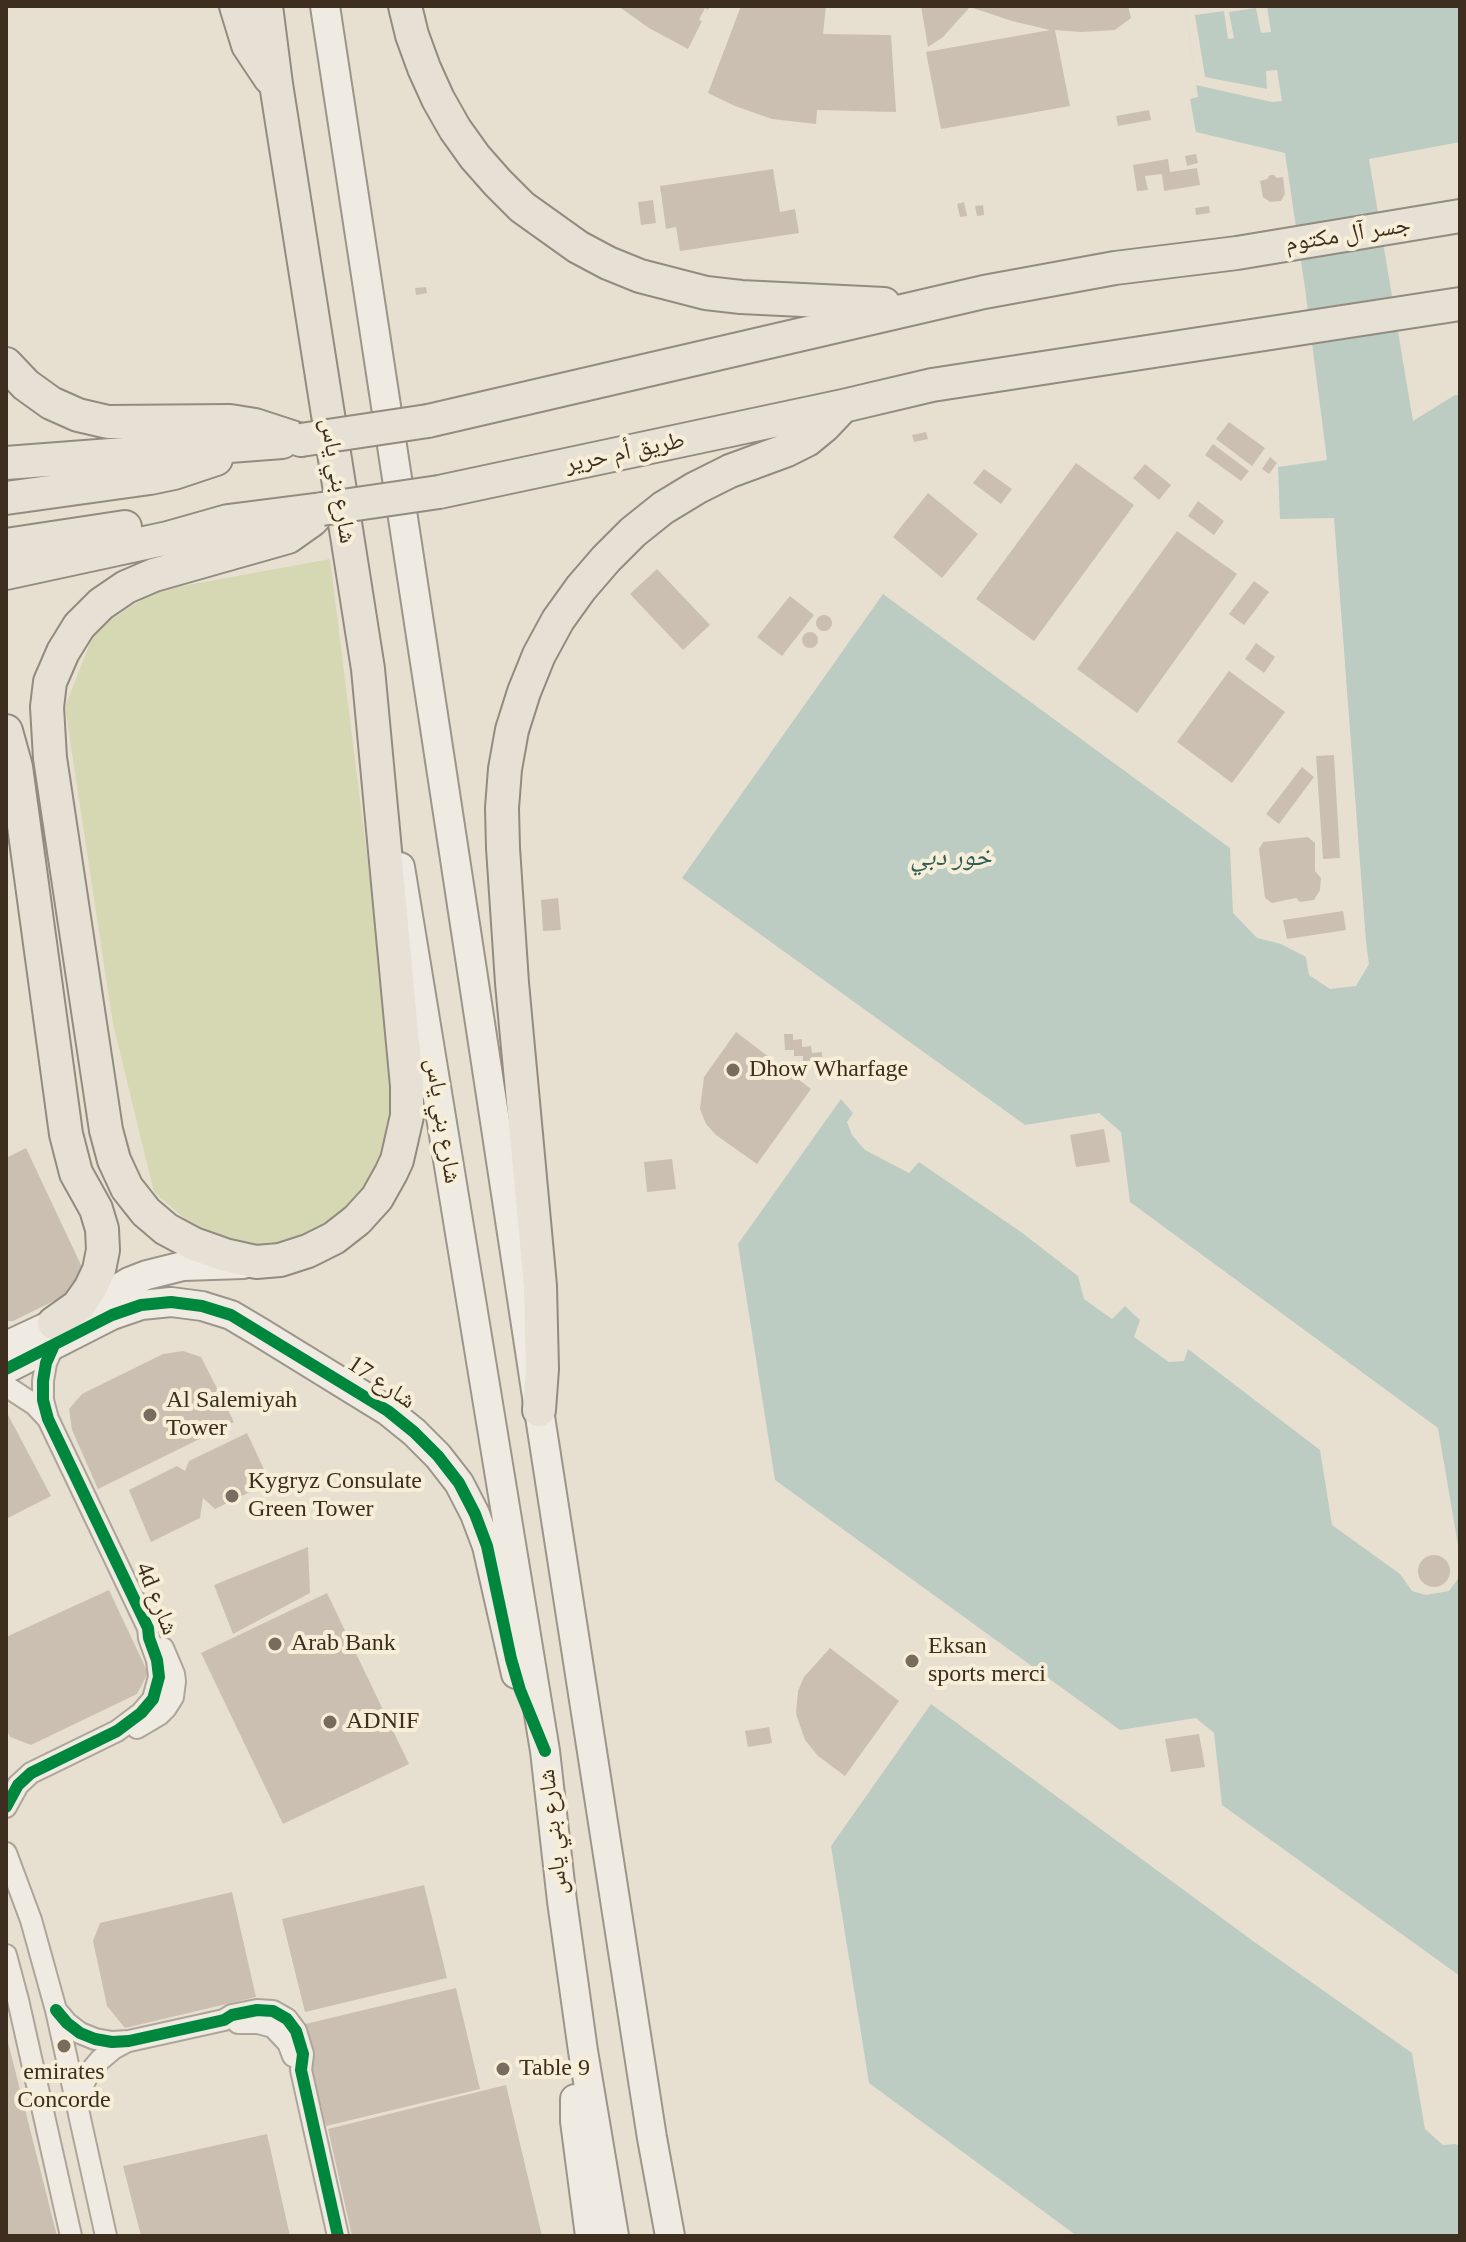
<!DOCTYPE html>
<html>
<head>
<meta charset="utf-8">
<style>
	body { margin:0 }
	#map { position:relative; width:1466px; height:2242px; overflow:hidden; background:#e7e0d1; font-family:"Times New Roman",serif }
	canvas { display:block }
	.frame { position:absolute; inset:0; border:8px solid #3d2e20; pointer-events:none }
</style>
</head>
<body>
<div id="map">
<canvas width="1466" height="2242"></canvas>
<div class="frame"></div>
</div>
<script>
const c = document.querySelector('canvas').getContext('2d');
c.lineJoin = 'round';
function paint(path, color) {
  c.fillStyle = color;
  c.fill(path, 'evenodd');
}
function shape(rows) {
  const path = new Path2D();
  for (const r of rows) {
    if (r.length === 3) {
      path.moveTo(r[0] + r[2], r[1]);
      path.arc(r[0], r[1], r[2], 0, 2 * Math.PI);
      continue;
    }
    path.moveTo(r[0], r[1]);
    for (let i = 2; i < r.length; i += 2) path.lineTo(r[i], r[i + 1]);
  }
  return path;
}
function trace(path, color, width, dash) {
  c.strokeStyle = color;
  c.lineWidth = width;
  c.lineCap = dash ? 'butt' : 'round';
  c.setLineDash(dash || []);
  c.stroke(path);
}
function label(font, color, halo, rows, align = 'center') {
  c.font = font + ' "Times New Roman","Noto Naskh Arabic",serif';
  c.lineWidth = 8;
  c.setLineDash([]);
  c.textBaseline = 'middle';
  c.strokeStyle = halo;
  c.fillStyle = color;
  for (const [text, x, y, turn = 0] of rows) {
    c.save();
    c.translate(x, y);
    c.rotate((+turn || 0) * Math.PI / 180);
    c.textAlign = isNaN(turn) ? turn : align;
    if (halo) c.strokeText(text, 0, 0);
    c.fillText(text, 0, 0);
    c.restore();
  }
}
const green = shape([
	[330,559,401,1128,358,1212,282,1249,208,1239,154,1192,113,1024,65,707,95,630,155,591]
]);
const water = shape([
	[1185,6,1460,6,1460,142,1369,159,1413,421,1455,395,1460,395,1460,1557,1438,1428,1130,1202,1121,1132,1099,1113,1025,1125,682,878,883,594,1230,848,1233,913,1257,938,1281,944,1306,957,1309,975,1330,989,1356,986,1369,964,1366,942,1334,518,1280,519,1278,467,1327,460,1305,288,1285,153,1196,132,1190,99,1198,97],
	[841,1099,853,1113,847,1122,852,1135,865,1150,909,1173,919,1162,1021,1232,1078,1276,1084,1299,1112,1319,1125,1306,1140,1320,1134,1337,1169,1362,1184,1361,1188,1349,1320,1450,1332,1525,1400,1574,1412,1591,1426,1595,1449,1591,1460,1576,1460,1976,1222,1805,1214,1733,1196,1718,1120,1730,775,1480,738,1244],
	[931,1704,1253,1941,1412,2053,1425,2129,1443,2145,1456,2144,1460,2147,1460,2236,1077,2236,869,2083,831,1846]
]);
const pier = shape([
	[1185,6,1267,6,1271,32,1261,33,1256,8,1229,12,1234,38,1228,39,1224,11,1195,15,1205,77,1267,89,1266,71,1277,70,1282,101,1272,102,1196,85]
]);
const building = shape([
	[618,6,710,6,708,10,705,8,699,20,702,21,688,49,649,28],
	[741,6,826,6,823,34,891,35,896,112,817,110,816,124,772,119,735,106,708,93],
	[921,6,1128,6,1131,18,1115,30,1082,32,1055,30,1070,106,941,129,926,52,1050,30,1012,21,970,7,943,37,928,47],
	[1149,110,1151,120,1118,126,1116,116],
	[1196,154,1198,163,1187,166,1185,156],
	[1168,159,1170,172,1197,168,1200,185,1164,191,1162,174,1145,176,1148,190,1137,191,1133,165],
	[773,169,780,212,795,209,799,233,680,251,676,227,666,229,660,186],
	[1270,175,1274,175,1277,178,1283,177,1285,194,1281,201,1270,202,1263,197,1260,181,1267,179],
	[653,200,656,223,641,225,638,202],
	[964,202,967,216,960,217,957,204],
	[983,205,984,215,977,216,975,206],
	[1209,206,1210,213,1196,215,1195,208],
	[426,287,427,293,416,295,415,288],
	[1229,422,1265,448,1252,466,1216,439],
	[926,432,928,439,914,442,912,435],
	[1213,444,1249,471,1241,481,1205,455],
	[1270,457,1277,463,1269,474,1262,469],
	[1076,463,1134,505,1034,641,976,599],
	[1145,464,1171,485,1159,500,1133,478],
	[984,469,1012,489,1001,504,973,483],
	[928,493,978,534,942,578,893,537],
	[1198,501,1224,521,1214,535,1188,516],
	[1177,531,1237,574,1137,713,1077,669],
	[657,569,710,625,683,650,630,594],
	[1254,581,1269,592,1244,625,1229,614],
	[790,596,814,615,782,656,757,637],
	[824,623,8],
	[810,640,8],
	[1256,643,1275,657,1264,673,1245,659],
	[1229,671,1285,712,1232,783,1177,742],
	[1334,755,1340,858,1323,859,1316,756],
	[1302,767,1314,777,1279,824,1266,814],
	[1308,837,1315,843,1315,871,1321,878,1320,890,1314,900,1300,902,1296,898,1272,903,1265,898,1259,849,1263,842],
	[558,898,561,930,543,931,541,900],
	[1343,911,1346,930,1287,939,1283,920],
	[736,1032,811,1089,757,1164,716,1135,706,1124,700,1109,704,1077],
	[784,1034,793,1034,793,1040,802,1039,802,1047,811,1046,812,1053,822,1052,822,1060,832,1059,833,1077,823,1077,823,1069,813,1070,812,1063,803,1064,803,1056,794,1056,794,1050,785,1050],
	[1104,1129,1110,1162,1076,1167,1070,1135],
	[26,1148,81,1265,80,1279,72,1292,13,1321,6,1321,6,1158],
	[672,1159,676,1189,647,1192,644,1162],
	[183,1351,201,1357,234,1422,98,1489,72,1430,69,1409,82,1394,163,1354],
	[6,1411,51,1496,6,1519],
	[247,1433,270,1482,215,1509,203,1498,200,1518,151,1542,129,1490,177,1466,185,1471,189,1461],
	[308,1547,310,1593,233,1634,214,1585],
	[1434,1571,16],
	[109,1590,148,1673,137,1694,31,1745,10,1737,6,1728,6,1637],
	[327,1593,409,1764,283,1824,201,1653],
	[830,1648,899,1701,845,1776,818,1756,805,1740,796,1714,798,1691,804,1677],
	[769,1727,772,1743,748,1747,745,1731],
	[1199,1734,1205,1767,1171,1772,1165,1739],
	[424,1885,447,1978,305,2012,282,1919],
	[232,1892,256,1997,125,2028,107,2006,93,1941,100,1923],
	[456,1988,480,2089,326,2126,301,2025],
	[6,2038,7,2038,57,2236,6,2236],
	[506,2085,542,2236,352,2236,328,2129],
	[267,2134,290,2236,141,2236,123,2166]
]);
const street = shape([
	[6,1386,35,1405,48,1419],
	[137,1728,159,1715,166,1708,173,1697,175,1681,174,1674,163,1648],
	[6,1807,18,1785,31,1773,117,1731,141,1713,153,1699,159,1677,157,1660,149,1638,148,1628,48,1419,43,1400,43,1381,46,1363,54,1345],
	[6,1853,31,1920,56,2010,106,2236],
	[6,1955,18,2000,71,2236],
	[56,2010,67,2023,80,2033,95,2039,112,2042,129,2041,224,2020,232,2015,257,2010,273,2011,287,2019,296,2031,303,2054,301,2070,338,2236],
	[238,2023,258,2023,273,2027,288,2043,293,2056],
	[77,2106,81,2089,89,2073,100,2060,113,2049,126,2042]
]);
const secondary = shape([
	[325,6,539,1410,652,2138,670,2236],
	[400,867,545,1751,562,1901,583,2051,614,2236],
	[6,1346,75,1314,129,1282,147,1275,183,1266,243,1264],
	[6,1369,112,1315,141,1305,171,1302,202,1306,231,1315,258,1331,388,1411,414,1432,438,1456,459,1483,475,1514,487,1546,516,1674],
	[575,2099,575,2121,590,2236]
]);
const primary = shape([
	[236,6,248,45,270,78],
	[266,6,276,84,368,669,407,1086,407,1116,397,1160,391,1173,377,1198,357,1220,334,1238,308,1251,280,1260,256,1262,225,1255,194,1244,166,1229,146,1212,127,1188,114,1160,106,1130,50,758,47,707,50,682,63,652,79,626,101,604,126,587,154,575,288,537,312,520,322,509],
	[405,6,412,35,424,68,438,99,455,129,475,157,498,183,522,207,578,247,608,263,640,276,706,293,741,297,884,304],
	[6,364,26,385,51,403,78,415,108,422,230,421,255,425,301,440],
	[428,421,984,292,1115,268,1237,253,1460,216],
	[6,463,282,442],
	[439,492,843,406,932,385,1460,304],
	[6,498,150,478,174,473,216,459],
	[6,545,125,527],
	[6,573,168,538,228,521,322,509],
	[6,731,16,767,66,1134,76,1173,96,1209,102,1229,103,1250,99,1270,90,1289,78,1306,54,1323],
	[539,1410,542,1369,540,1286,512,983,503,848,502,808,505,769,512,730,524,692,539,655,558,620,581,588,606,559,633,532,663,508,696,488,730,471,787,450,807,440,824,426,843,406]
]);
const primaryBridge = shape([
	[301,440,428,421],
	[322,509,439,492]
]);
const cycleway = shape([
	[6,1369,112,1315,141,1305,171,1302,202,1306,231,1315,388,1411,414,1432,438,1456,459,1483,475,1514,487,1546,511,1659,520,1690,545,1751],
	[6,1807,18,1785,31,1773,117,1731,141,1713,153,1699,159,1677,157,1660,149,1638,148,1628,48,1419,43,1400,43,1381,46,1363,54,1345],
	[56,2010,67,2023,80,2033,95,2039,112,2042,129,2041,224,2020,232,2015,257,2010,273,2011,287,2019,296,2031,303,2054,301,2070,338,2236]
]);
const markers = [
	[733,1070,8,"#786c5e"],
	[150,1415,8,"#786c5e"],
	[232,1496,8,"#786c5e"],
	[275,1644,8,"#786c5e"],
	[912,1661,8,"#786c5e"],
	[330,1722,8,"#786c5e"],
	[64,2046,8,"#786c5e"],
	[503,2069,8,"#786c5e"]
];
const streetNames = [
	["جسر آل مكتوم",1348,235,-9],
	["طريق أم حرير",625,453,-12],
	["شارع بني ياس",337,481,81],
	["شارع بني ياس",442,1121,81],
	["شارع 17",381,1383,34],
	["4d شارع",156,1599,68],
	["شارع بني ياس",554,1832,-96]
];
const poiNames = [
	["Dhow Wharfage",749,1070],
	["Al Salemiyah",166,1401],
	["Tower",166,1429],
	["Kygryz Consulate",248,1482],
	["Green Tower",248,1510],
	["Arab Bank",291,1644],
	["Eksan",928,1647],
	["sports merci",928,1675],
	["ADNIF",346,1722],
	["Table 9",519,2069],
	["emirates",64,2073,"center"],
	["Concorde",64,2101,"center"]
];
const waterNames = [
	["خور دبي",951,858]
];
paint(green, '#d6d7b3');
paint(water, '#bcccc2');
paint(pier, '#e7e0d1');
paint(building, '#cbbfb2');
trace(street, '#ada599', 24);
trace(secondary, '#9c958a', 32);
trace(primary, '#928b80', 36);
trace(street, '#efebe3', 20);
trace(secondary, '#efebe3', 28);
trace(primary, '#e6e1d4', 32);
trace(primaryBridge, '#928b80', 36, []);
trace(primaryBridge, '#e6e1d4', 32);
trace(cycleway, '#00873e', 12);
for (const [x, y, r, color] of markers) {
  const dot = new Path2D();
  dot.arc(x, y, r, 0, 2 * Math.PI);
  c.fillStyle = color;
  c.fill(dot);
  trace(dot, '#f7eed8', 3);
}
label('24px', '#3d2e20', '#f7eed8', streetNames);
label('24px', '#3d2e20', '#f7eed8', poiNames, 'left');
label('italic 26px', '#2f5d5a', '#f7eed8', waterNames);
</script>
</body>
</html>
